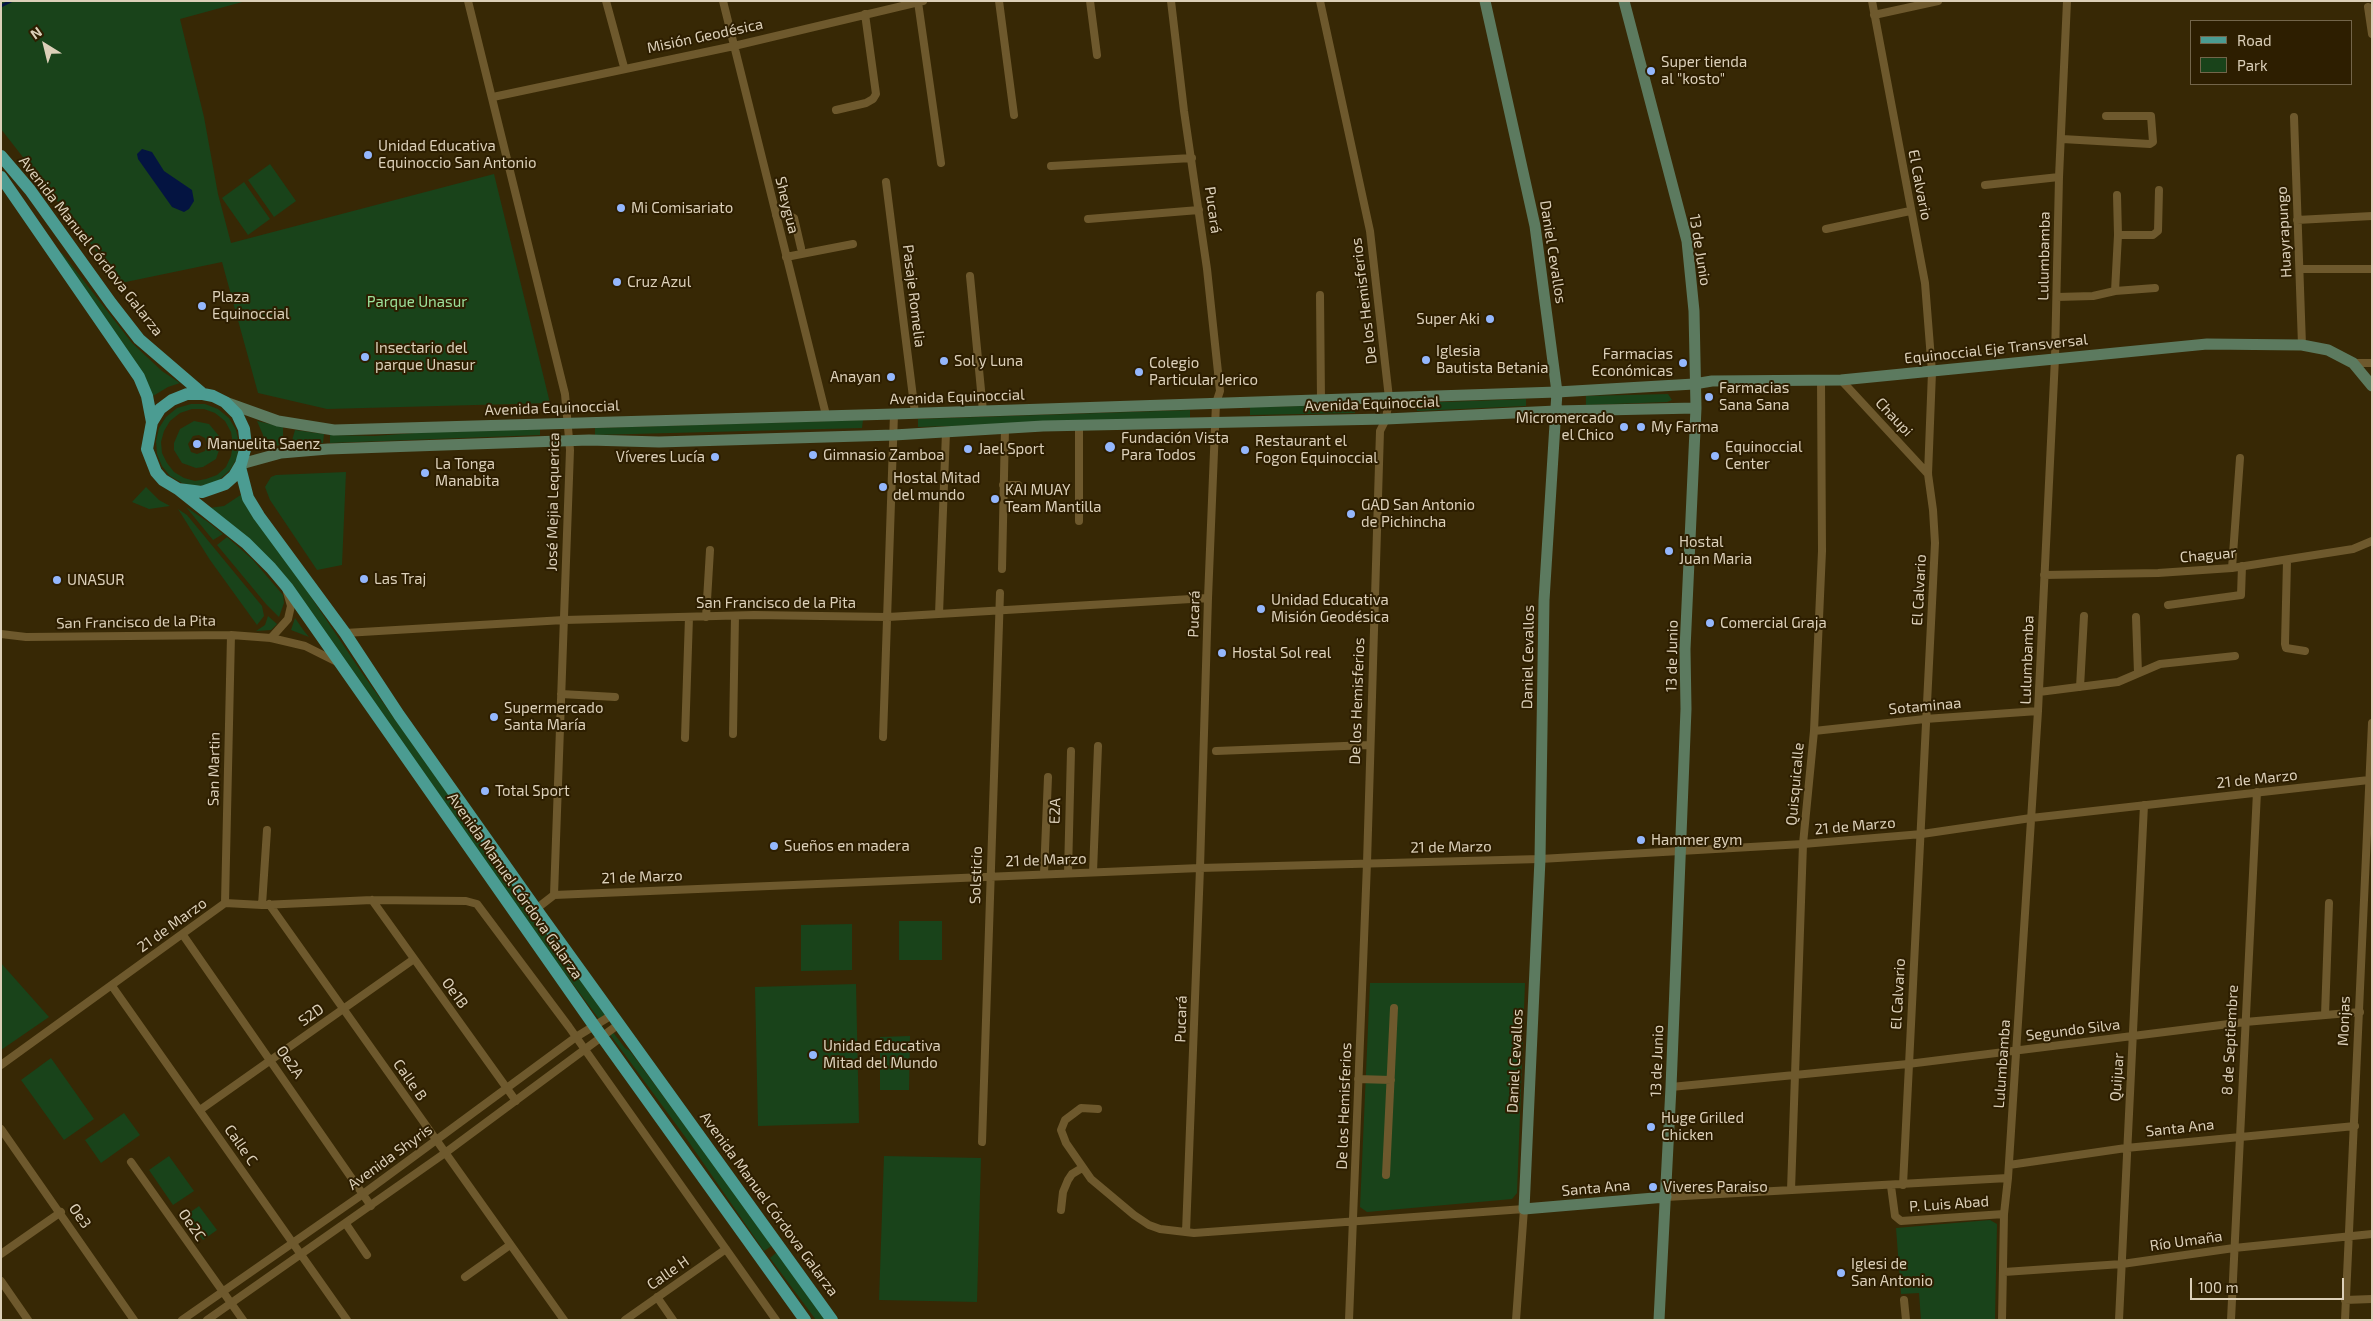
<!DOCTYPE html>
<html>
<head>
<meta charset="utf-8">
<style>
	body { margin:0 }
	#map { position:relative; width:2373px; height:1321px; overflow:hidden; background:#372805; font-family:"Exo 2",sans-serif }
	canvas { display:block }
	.frame { position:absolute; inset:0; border:2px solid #dcd0b9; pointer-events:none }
	.legend { position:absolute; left:2190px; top:20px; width:162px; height:65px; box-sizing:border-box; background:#2d1e00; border:1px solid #73654a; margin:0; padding:6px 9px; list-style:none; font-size:15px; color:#dcd0b9 }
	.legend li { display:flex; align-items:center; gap:10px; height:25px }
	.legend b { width:25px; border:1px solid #73654a }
	.north { position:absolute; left:20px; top:20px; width:50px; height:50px; -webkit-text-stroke:4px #2d1e00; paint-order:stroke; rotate:324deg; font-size:14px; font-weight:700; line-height:20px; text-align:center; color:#dcd0b9 }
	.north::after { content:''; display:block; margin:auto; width:18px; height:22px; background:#dcd0b9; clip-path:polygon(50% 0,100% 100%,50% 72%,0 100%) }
	.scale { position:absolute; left:2190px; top:1278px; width:154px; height:22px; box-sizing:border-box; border:2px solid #dcd0b9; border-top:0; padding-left:6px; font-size:15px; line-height:18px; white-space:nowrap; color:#dcd0b9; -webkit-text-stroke:4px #2d1e00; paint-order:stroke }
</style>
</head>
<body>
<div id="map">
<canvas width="2373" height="1321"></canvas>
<div class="frame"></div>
<ul class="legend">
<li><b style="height:6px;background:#4b9c92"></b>Road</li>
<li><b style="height:14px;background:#19431a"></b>Park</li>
</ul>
<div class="north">N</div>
<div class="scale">100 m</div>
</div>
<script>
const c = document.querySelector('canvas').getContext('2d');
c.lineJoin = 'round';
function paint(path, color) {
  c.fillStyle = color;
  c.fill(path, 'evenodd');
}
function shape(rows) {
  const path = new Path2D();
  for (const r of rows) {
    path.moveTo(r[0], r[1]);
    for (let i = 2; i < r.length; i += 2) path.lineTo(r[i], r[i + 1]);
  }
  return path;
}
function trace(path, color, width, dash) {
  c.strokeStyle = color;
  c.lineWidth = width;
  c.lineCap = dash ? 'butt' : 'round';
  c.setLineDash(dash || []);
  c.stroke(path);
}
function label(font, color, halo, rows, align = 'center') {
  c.font = font + ' "Exo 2",sans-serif';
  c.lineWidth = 4;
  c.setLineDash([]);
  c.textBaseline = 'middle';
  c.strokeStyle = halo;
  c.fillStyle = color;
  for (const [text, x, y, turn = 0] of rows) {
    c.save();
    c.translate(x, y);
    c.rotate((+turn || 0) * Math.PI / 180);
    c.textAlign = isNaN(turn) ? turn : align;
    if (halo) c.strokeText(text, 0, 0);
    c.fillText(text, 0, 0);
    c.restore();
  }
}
const green = shape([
	[1,1,246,1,180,19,204,117,218,194,231,243,494,174,550,403,327,409,258,393,222,262,121,283,1,129],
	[270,164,296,201,274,217,248,180],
	[244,182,270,219,248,235,222,198],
	[62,253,132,343,162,371,180,383,168,387,153,396,60,254],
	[1668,394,1672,400,1667,402,1586,405,1586,396],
	[1526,399,1526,406,1417,411,1416,403],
	[191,404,205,404,218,409,229,418,236,430,239,444,237,458,230,470,219,480,207,485,194,486,182,483,170,476,162,466,157,454,156,441,159,428,166,417,177,408],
	[192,409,204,409,215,413,225,421,231,432,233,444,231,456,226,467,217,475,206,479,195,481,184,478,174,472,167,463,162,453,161,442,164,431,170,421,180,413],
	[1355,405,1355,413,1250,415,1250,407],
	[1190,410,1190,419,918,427,918,419],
	[863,420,862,428,595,435,595,428],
	[194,421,209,424,219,436,221,444,216,459,203,467,196,468,182,463,174,450,174,443,180,429],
	[199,435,205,438,207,444,205,451,197,454,191,452,188,444,193,436],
	[257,421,283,427,283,444,265,449,263,435],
	[540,429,540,435,330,443,330,435,374,436,429,432],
	[295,430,324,434,323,443,291,444],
	[346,472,342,565,317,570,270,500,265,487,271,477,276,475],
	[146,487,159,500,170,506,149,509,132,502],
	[242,494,362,673,605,1015,599,1019,534,932,333,644,209,508,224,506],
	[186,507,208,522,223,534,213,540],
	[178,509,187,515,262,606,264,616,257,625,210,560],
	[227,537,252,559,283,595,284,603,279,617,266,604,217,545],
	[268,616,277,624,271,630,256,631,265,625],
	[295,618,304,631,309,637,291,630],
	[899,921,942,921,942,960,899,960],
	[852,924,852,970,801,971,801,925],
	[1,963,49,1017,1,1050],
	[1370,983,1525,983,1517,1193,1512,1199,1367,1212,1360,1207],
	[856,984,859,1123,758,1126,755,987],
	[612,1031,625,1048,630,1051,773,1245,764,1251,686,1138,609,1033],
	[910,1036,909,1090,880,1090,880,1037],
	[51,1058,94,1119,64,1140,21,1080],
	[124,1113,140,1135,101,1163,85,1140],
	[169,1156,194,1191,173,1205,149,1170],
	[884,1156,981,1158,977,1302,879,1300],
	[199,1206,217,1230,203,1240,185,1216],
	[1990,1220,1997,1224,1995,1320,1921,1320,1919,1293,1901,1294,1896,1228],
	[777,1252,826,1320,816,1320,770,1258]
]);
const water = shape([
	[142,149,152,152,164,171,192,190,194,201,189,209,184,212,172,207,138,159,137,154]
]);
const stream = shape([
	[1,6,11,1]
]);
const street = shape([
	[468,1,565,394,570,450,554,895],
	[606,1,624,67],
	[723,1,826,415],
	[999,1,1014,115],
	[1090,1,1097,55],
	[1171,1,1184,111,1207,269,1220,391,1216,403,1208,598,1200,868,1186,1232],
	[1320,1,1370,231,1389,398,1386,419,1380,431,1367,863,1349,1320],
	[1872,1,1925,283,1932,372,1928,474,1933,510,1935,543,1903,1185],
	[918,2,941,163],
	[2368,7,2372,34],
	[1874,15,1938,1],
	[493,97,734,46,923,1],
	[836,110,866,103,873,99,876,94,865,14],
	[2294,117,2302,345],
	[2062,139,2150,144,2153,142,2151,116,2106,116],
	[1051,166,1192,158],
	[886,182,915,413],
	[1985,185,2059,177],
	[2117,195,2118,235],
	[776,215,786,214,794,218,801,248],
	[1088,219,1199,210],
	[2297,220,2372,216],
	[1826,229,1910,211],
	[786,257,853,244],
	[2300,269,2372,269],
	[970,276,983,411],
	[2115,291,2155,288],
	[1320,295,1321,400],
	[2057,297,2093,296,2115,291,2118,235,2153,235,2158,231,2159,190],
	[2353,363,2372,363],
	[1841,380,1928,474],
	[1079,425,1079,521],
	[1003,485,1018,485],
	[2287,561,2285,644,2286,648,2305,651],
	[2232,568,2240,458],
	[1002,569,1005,429],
	[2044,575,2158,573,2232,568,2353,549,2372,541],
	[2168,605,2241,595,2242,566],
	[939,614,946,432],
	[706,617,710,550],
	[2136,617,2138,673],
	[345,633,564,620,754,615,888,617,1208,598],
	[1,634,26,637,231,635,271,638,305,646,337,662],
	[271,638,288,619,291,606,287,592],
	[2080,687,2084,616],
	[2039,692,2118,682,2160,664,2235,656],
	[561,694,615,697],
	[1814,731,1925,719,2038,711],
	[733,734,735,616],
	[883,737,894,414],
	[685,738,689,617],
	[1216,751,1370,745],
	[1093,872,1098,746],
	[1068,873,1071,751],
	[1044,874,1048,777],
	[372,900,516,1101],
	[225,903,231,635],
	[269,904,564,1320],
	[262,905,267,830],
	[536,909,554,895,1200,868,1540,859,1803,844,1922,834,2031,818,2369,780],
	[183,935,371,1206],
	[112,986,347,1320],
	[2325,1015,2329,903],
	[1,1065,225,903,262,905,372,900,466,901,477,904,569,1027,776,1320],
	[1358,1079,1391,1080],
	[1671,1087,1908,1064,2245,1022,2360,1012],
	[1098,1109,1081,1108,1065,1120,1061,1130,1066,1143,1091,1179,1134,1215,1149,1225,1160,1229,1194,1233,1524,1209,1516,1320],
	[200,1110,414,959],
	[1,1129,134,1320],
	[982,1142,1000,593],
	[131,1162,243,1320],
	[2009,1165,2126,1148,2355,1126],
	[1386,1175,1394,1008],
	[1891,1186,1895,1216,1901,1221,2004,1214],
	[1791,1190,1803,844,1814,731,1822,551,1821,380],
	[1666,1197,2008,1178],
	[1061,1210,1063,1192,1068,1180,1072,1174,1082,1168],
	[346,1224,367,1255],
	[1,1254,61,1212],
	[2004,1272,2122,1264,2234,1248,2372,1234],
	[465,1277,510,1245],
	[1,1281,28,1320],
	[657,1297,673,1320],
	[1904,1300,1906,1320],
	[2345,1300,2372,1299],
	[182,1320,363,1194,576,1037,612,1015],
	[207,1320,445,1153,619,1024],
	[625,1320,726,1249],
	[2002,1320,2004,1214,2008,1178,2038,711,2055,358,2059,177,2067,1],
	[2119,1320,2144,805],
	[2231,1320,2257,792],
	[2345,1320,2372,723]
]);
const secondary = shape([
	[1485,1,1535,226,1557,392,1544,600,1540,859,1524,1209,1666,1197],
	[1624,1,1687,241,1694,311,1696,408,1685,649,1686,709,1671,1087,1659,1320],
	[225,402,278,421,334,430,894,414,1557,392,1694,384,1712,381,1841,380,2207,344,2302,345,2328,350,2353,363,2372,386],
	[241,464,281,453,328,449,589,440,659,442,894,435,1043,426,1386,419,1556,411,1696,408]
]);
const primary = shape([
	[1,156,30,190,111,303,139,339,203,394],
	[1,177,139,377,147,396,152,422,147,449,156,472,163,480,178,489,202,492,225,484,234,476,241,464,246,446,244,429,237,414,225,402,213,396,203,394,187,394,172,400,160,409,152,422],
	[240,467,248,498,259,516,345,633,399,715,536,909,832,1320],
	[178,489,246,543,271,568,287,587,595,1027,805,1320]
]);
const markers = [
	[1651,71,5,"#94b7fd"],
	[368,155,5,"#94b7fd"],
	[621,208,5,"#94b7fd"],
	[617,282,5,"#94b7fd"],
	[202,306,5,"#94b7fd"],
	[1490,319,5,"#94b7fd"],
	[365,357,5,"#94b7fd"],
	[1426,360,5,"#94b7fd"],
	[944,361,5,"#94b7fd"],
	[1683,363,5,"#94b7fd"],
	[1139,372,5,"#94b7fd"],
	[891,377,5,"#94b7fd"],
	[1709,397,5,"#94b7fd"],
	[1624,427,5,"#94b7fd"],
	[1641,427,5,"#94b7fd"],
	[197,444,5,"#94b7fd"],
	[1110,447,6,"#94b7fd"],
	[968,449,5,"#94b7fd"],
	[1245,450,5,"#94b7fd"],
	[813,455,5,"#94b7fd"],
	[1715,456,5,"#94b7fd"],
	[715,457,5,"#94b7fd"],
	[425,473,5,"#94b7fd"],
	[883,487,5,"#94b7fd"],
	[995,499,5,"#94b7fd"],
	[1351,514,5,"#94b7fd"],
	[1669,551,5,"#94b7fd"],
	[364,579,5,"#94b7fd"],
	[57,580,5,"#94b7fd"],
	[1261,609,5,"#94b7fd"],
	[1710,623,5,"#94b7fd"],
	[1222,653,5,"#94b7fd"],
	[494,717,5,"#94b7fd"],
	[485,791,5,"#94b7fd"],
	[1641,840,5,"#94b7fd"],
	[774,846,5,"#94b7fd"],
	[813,1055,5,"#94b7fd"],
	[1651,1127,5,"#94b7fd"],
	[1653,1187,5,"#94b7fd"],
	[1841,1273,5,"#94b7fd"]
];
const streetNames = [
	["Misión Geodésica",705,36,-12],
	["El Calvario",1920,185,79],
	["Sheygua",787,205,76],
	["Pucará",1213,210,82],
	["Huayrapungo",2284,232,-93],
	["Avenida Manuel Córdova Galarza",91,246,52],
	["13 de Junio",1700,250,81],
	["Daniel Cevallos",1553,252,81],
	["Lulumbamba",2044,256,-89],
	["Pasaje Romelia",914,296,83],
	["De los Hemisferios",1364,301,-97],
	["Equinoccial Eje Transversal",1996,349,-6],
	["Avenida Equinoccial",957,397,-2],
	["Avenida Equinoccial",1372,404,-2],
	["Avenida Equinoccial",552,408,-2],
	["Chaupi",1894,417,47],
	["José Mejia Lequerica",553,502,-89],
	["Chaguar",2208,555,-5],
	["El Calvario",1919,590,-87],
	["San Francisco de la Pita",776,603],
	["Pucará",1194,614,-88],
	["San Francisco de la Pita",136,622,-1],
	["13 de Junio",1672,656,-89],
	["Daniel Cevallos",1528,657,-89],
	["Lulumbamba",2027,660,-88],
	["De los Hemisferios",1357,701,-88],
	["Sotaminaa",1925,706,-5],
	["San Martin",214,769,-89],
	["21 de Marzo",2257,779,-6],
	["Quisquicalle",1795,784,-85],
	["E2A",1055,811,-88],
	["21 de Marzo",1855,826,-5],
	["21 de Marzo",1451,847,-1],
	["21 de Marzo",1046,860,-2],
	["Solsticio",976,875,-88],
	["21 de Marzo",642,877,-2],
	["Avenida Manuel Córdova Galarza",515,886,55],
	["21 de Marzo",172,925,-36],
	["Oe1B",455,993,54],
	["El Calvario",1898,994,-87],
	["S2D",311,1015,-35],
	["Pucará",1181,1019,-88],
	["Monjas",2344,1021,-88],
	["Segundo Silva",2073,1030,-7],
	["8 de Septiembre",2230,1040,-87],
	["Daniel Cevallos",1515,1061,-87],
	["13 de Junio",1657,1061,-88],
	["Oe2A",290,1062,55],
	["Lulumbamba",2002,1064,-86],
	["Quijuar",2117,1077,-86],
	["Calle B",410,1080,55],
	["De los Hemisferios",1344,1106,-88],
	["Santa Ana",2180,1128,-6],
	["Calle C",241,1145,55],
	["Avenida Shyris",390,1157,-36],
	["Santa Ana",1596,1188,-5],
	["Avenida Manuel Córdova Galarza",769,1204,54],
	["P. Luis Abad",1949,1204,-4],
	["Oe3",80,1216,55],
	["Oe2C",192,1225,55],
	["Río Umaña",2186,1241,-8],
	["Calle H",668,1273,-35]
];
const poiNames = [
	["Super tienda",1661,62],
	["al \"kosto\"",1661,79],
	["Unidad Educativa",378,146],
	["Equinoccio San Antonio",378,163],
	["Mi Comisariato",631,208],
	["Cruz Azul",627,282],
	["Plaza",212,297],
	["Equinoccial",212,314],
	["Super Aki",1480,319,"right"],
	["Insectario del",375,348],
	["parque Unasur",375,365],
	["Iglesia",1436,351],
	["Bautista Betania",1436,368],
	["Farmacias",1673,354,"right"],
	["Económicas",1673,371,"right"],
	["Sol y Luna",954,361],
	["Colegio",1149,363],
	["Particular Jerico",1149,380],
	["Anayan",881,377,"right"],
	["Farmacias",1719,388],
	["Sana Sana",1719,405],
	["Micromercado",1614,418,"right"],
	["el Chico",1614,435,"right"],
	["My Farma",1651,427],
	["Fundación Vista",1121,438],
	["Para Todos",1121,455],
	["Restaurant el",1255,441],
	["Fogon Equinoccial",1255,458],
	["Manuelita Saenz",207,444],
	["Equinoccial",1725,447],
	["Center",1725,464],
	["Jael Sport",978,449],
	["Gimnasio Zamboa",823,455],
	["Víveres Lucía",705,457,"right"],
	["La Tonga",435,464],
	["Manabita",435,481],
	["Hostal Mitad",893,478],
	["del mundo",893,495],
	["KAI MUAY",1005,490],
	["Team Mantilla",1005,507],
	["GAD San Antonio",1361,505],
	["de Pichincha",1361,522],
	["Hostal",1679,542],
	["Juan Maria",1679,559],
	["Las Traj",374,579],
	["UNASUR",67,580],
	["Unidad Educativa",1271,600],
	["Misión Geodésica",1271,617],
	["Comercial Graja",1720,623],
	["Hostal Sol real",1232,653],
	["Supermercado",504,708],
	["Santa María",504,725],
	["Total Sport",495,791],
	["Hammer gym",1651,840],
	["Sueños en madera",784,846],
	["Unidad Educativa",823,1046],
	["Mitad del Mundo",823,1063],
	["Huge Grilled",1661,1118],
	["Chicken",1661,1135],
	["Viveres Paraiso",1663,1187],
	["Iglesi de",1851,1264],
	["San Antonio",1851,1281]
];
const parkNames = [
	["Parque Unasur",417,302]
];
paint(green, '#19431a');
paint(water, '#041441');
trace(stream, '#041441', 3);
trace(street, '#6e592d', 8);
trace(secondary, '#5c7a5f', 11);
trace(primary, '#4b9c92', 12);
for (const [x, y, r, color] of markers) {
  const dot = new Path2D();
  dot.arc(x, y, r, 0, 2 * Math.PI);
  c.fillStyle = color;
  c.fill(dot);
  trace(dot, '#2d1e00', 2);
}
label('15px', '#dcd0b9', '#2d1e00', streetNames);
label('15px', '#dcd0b9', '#2d1e00', poiNames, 'left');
label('15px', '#9de29b', '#2d1e00', parkNames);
</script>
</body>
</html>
